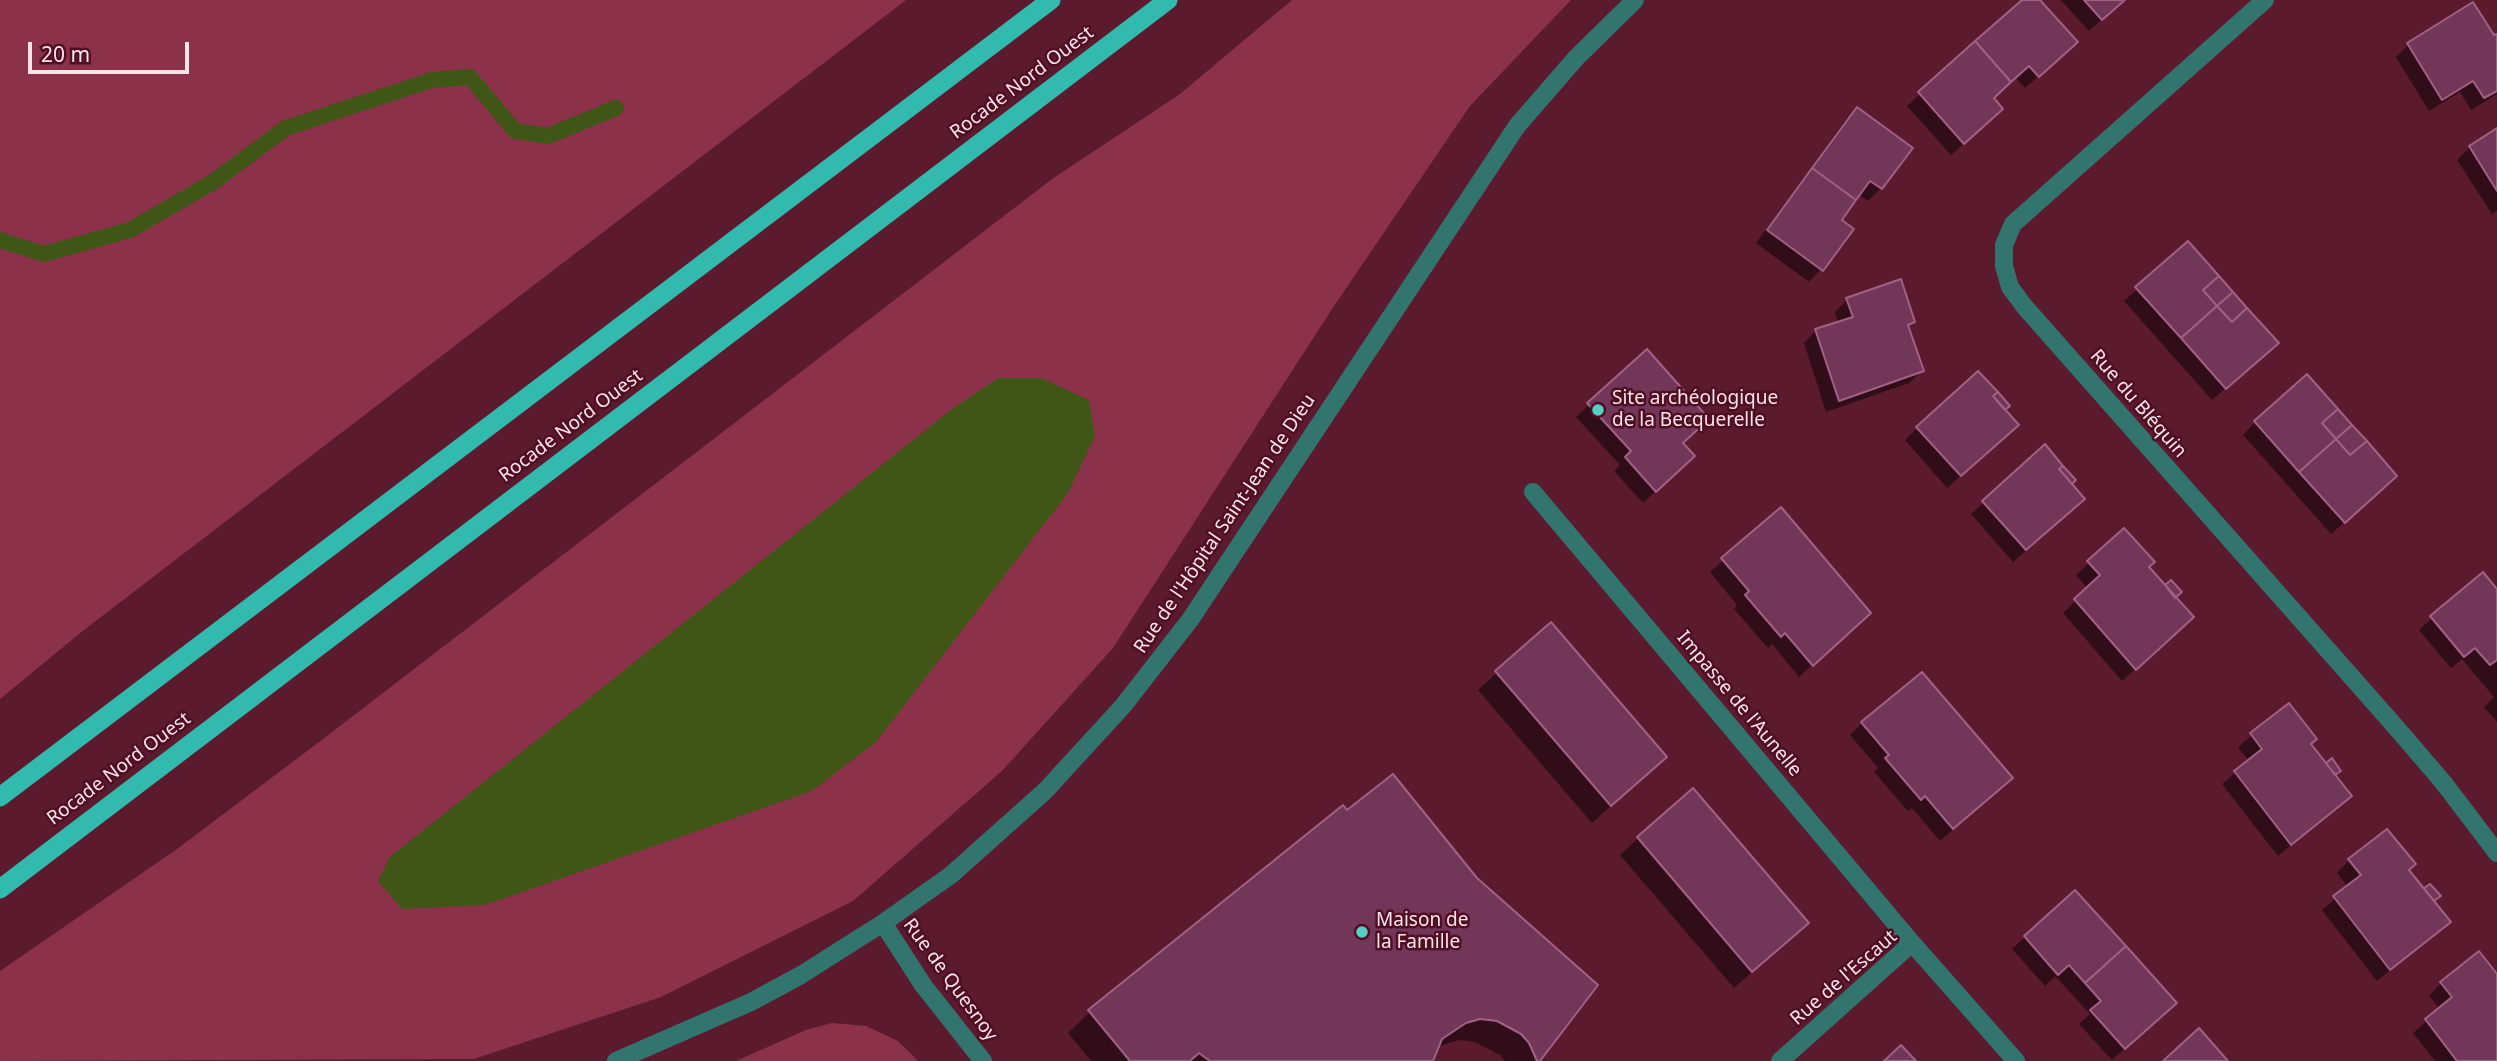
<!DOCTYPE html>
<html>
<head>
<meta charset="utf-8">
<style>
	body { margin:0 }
	#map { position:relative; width:2497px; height:1061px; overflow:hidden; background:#5b1a2d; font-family:"Noto Sans",sans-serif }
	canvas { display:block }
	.scale { position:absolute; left:28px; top:42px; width:161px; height:32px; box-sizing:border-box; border:4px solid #fde4e8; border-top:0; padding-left:9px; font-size:21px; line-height:24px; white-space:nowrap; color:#fde4e8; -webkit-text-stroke:5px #4f0e23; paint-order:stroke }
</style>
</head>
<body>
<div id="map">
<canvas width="2497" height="1061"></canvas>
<div class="scale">20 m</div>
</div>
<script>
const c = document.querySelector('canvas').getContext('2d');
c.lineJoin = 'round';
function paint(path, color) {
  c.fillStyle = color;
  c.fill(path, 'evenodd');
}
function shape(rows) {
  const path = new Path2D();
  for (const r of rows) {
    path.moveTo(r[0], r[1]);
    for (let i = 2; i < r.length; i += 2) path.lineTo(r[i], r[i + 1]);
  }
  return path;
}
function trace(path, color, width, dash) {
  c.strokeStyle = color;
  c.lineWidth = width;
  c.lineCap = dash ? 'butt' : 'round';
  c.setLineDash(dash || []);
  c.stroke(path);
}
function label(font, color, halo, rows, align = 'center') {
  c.font = font + ' "Noto Sans",sans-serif';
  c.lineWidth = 5;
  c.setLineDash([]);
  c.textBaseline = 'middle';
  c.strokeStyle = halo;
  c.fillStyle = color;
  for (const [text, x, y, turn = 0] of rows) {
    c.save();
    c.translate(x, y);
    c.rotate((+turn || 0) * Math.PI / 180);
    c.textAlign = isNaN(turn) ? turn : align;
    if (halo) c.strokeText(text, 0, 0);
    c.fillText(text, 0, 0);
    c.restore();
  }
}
const green = shape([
	[0,0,906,0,84,630,0,699],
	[1292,0,1571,0,1470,106,1334,306,1113,648,1002,771,853,901,661,997,474,1059,0,1061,0,971,177,849,323,739,1052,179,1180,94],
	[832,1023,866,1026,898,1041,918,1061,736,1061,806,1030]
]);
const water = shape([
	[998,378,1041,378,1089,400,1095,436,1068,493,876,742,812,791,485,905,402,909,378,881,390,857,952,409]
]);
const shadow = shape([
	[2024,0,2038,0,2063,55,2025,88,2016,78,1992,99,1988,122,1951,155,1907,106],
	[2061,0,2123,0,2089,31],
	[2497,36,2497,94,2471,110,2460,92,2429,111,2396,57,2408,45],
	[1857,109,1910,148,1881,188,1868,201,1858,194,1839,220,1821,269,1809,282,1756,243,1845,121],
	[2497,130,2497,211,2492,214,2457,160,2470,147],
	[2188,244,2264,355,2212,400,2124,301],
	[1847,300,1913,322,1907,328,1922,371,1909,383,1826,412,1804,343,1816,331,1838,323,1835,312],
	[1647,351,1681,443,1680,468,1643,503,1614,471,1620,465,1576,417],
	[2003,410,2004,437,1947,488,1905,440,1917,428],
	[2255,422,2383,488,2331,534,2243,435],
	[2044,447,2073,480,2069,484,2070,511,2013,562,1971,514],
	[1780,509,1856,625,1799,677,1772,644,1768,648,1734,609,1737,605,1710,572],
	[2124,531,2147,568,2174,598,2179,630,2122,681,2063,613,2088,589,2076,575],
	[2497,591,2497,722,2484,707,2494,697,2462,659,2451,668,2419,630,2432,618],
	[1551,624,1665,757,1592,823,1478,690],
	[2288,705,2309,744,2350,796,2278,856,2222,784,2249,761,2238,747],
	[1862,723,1998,790,1940,841,1912,808,1908,811,1874,772,1878,768,1850,735],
	[1638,838,1807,923,1734,988,1620,855],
	[2349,860,2424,891,2430,886,2438,896,2433,902,2448,922,2377,981,2322,910,2348,887,2337,873],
	[1476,880,1538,1061,1505,1061,1500,1055,1475,1042,1458,1040,1437,1047,1432,1061,1091,1061,1068,1033,1090,1012],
	[2025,937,2162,1016,2112,1060,2079,1024,2090,1014,2055,976,2045,986,2012,949],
	[2497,977,2497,1061,2435,1061,2413,1033,2440,1009,2429,996,2441,983]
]);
const stream = shape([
	[0,240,44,254,130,230,213,182,286,128,432,80,470,77,515,131,548,136,616,108]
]);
const building = shape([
	[2022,0,2040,0,2078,42,2039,77,2029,66,2011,82,1975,41,2022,0],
	[2084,0,2125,0,2102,20,2084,0],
	[2473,2,2494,35,2497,34,2497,91,2484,98,2473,81,2442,100,2407,43,2473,2],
	[1975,41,2011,82,1994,98,2003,109,1964,144,1918,92,1975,41],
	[1857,107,1913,148,1882,189,1870,181,1856,200,1812,168,1857,107],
	[2497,128,2497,191,2469,146,2497,128],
	[1812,168,1856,200,1842,220,1854,229,1823,271,1767,230,1812,168],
	[2188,241,2219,276,2203,290,2217,306,2181,338,2135,287,2188,241],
	[2219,276,2233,292,2217,306,2203,290,2219,276],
	[1901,279,1915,322,1908,325,1924,371,1839,401,1815,329,1853,317,1846,298,1901,279],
	[2233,292,2247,308,2232,322,2217,306,2233,292],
	[2217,306,2232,322,2247,308,2279,343,2226,389,2181,338,2217,306],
	[1647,349,1709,419,1683,443,1695,456,1656,492,1625,457,1631,451,1587,403,1647,349],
	[1978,371,1998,392,1993,396,2019,425,1961,476,1916,427,1978,371],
	[2307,374,2338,409,2322,423,2336,439,2299,472,2254,421,2307,374],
	[1998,392,2010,406,2005,410,1993,396,1998,392],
	[2338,409,2352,425,2336,439,2322,423,2338,409],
	[2352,425,2367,441,2350,455,2336,439,2352,425],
	[2336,439,2350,455,2367,441,2397,476,2345,523,2299,472,2336,439],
	[2045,444,2063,466,2059,469,2085,499,2026,550,1982,501,2045,444],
	[2063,466,2076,480,2072,484,2059,469,2063,466],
	[1781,507,1871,613,1813,666,1785,633,1781,637,1745,595,1749,591,1721,558,1781,507],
	[2124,528,2155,562,2149,567,2194,617,2136,670,2074,599,2100,575,2087,561,2124,528],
	[2483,572,2497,589,2497,660,2490,665,2475,648,2464,657,2430,616,2483,572],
	[2171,580,2182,592,2175,598,2165,585,2171,580],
	[1551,622,1667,757,1611,806,1495,671,1551,622],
	[1922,672,2013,778,1953,829,1925,796,1921,800,1885,758,1889,755,1861,722,1922,672],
	[2289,703,2317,739,2311,744,2352,796,2291,845,2234,771,2262,749,2250,733,2289,703],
	[2332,758,2341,771,2335,775,2326,763,2332,758],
	[1393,774,1477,878,1598,985,1540,1061,1537,1061,1529,1043,1521,1034,1497,1021,1480,1019,1466,1023,1442,1039,1433,1061,1210,1061,1199,1053,1190,1061,1130,1061,1088,1010,1343,805,1347,810,1393,774],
	[1693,788,1809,923,1752,972,1637,837,1693,788],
	[2387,829,2416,864,2409,870,2451,922,2390,970,2333,896,2361,875,2348,859,2387,829],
	[2430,884,2441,896,2434,901,2424,888,2430,884],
	[2075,890,2126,946,2085,983,2069,965,2058,975,2024,936,2075,890],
	[2126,946,2177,1003,2125,1049,2090,1010,2101,1001,2085,983,2126,946],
	[2479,951,2497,974,2497,1061,2457,1061,2425,1019,2452,997,2440,982,2479,951],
	[2199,1028,2228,1061,2163,1061,2199,1028],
	[1901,1045,1916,1061,1884,1061,1901,1045]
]);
const minor = shape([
	[2265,0,2013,224,2004,245,2004,266,2010,287,2024,306,2394,725,2443,782,2497,853],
	[1533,492,1912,943],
	[883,923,923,985,983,1061],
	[616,1061,751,1002,801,975,883,923,951,875,1045,791,1123,706,1190,620,1517,126,1576,58,1635,0],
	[1780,1061,1912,943,2016,1061]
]);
const trunk = shape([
	[0,797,1051,0],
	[0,889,1168,0]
]);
const markers = [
	[1598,410,7,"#57cec2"],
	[1362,932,7,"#57cec2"]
];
const streetNames = [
	["Rocade Nord Ouest",1022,83,-37],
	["Rue du Bléquin",2138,404,49],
	["Rocade Nord Ouest",571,426,-37],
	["Rue de l'Hôpital Saint-Jean de Dieu",1225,524,-56],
	["Impasse de l'Aunelle",1739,704,50],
	["Rocade Nord Ouest",119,769,-37],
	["Rue de l'Escaut",1844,978,-41],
	["Rue de Quesnoy",950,980,54]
];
const poiNames = [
	["Site archéologique",1612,399],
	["de la Becquerelle",1612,421],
	["Maison de",1376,921],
	["la Famille",1376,943]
];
paint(green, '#8c314a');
paint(water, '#405616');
paint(shadow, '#0007');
trace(stream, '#405616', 16);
paint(building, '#723659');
trace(building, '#a26184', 2);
trace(minor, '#31756e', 18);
trace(trunk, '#32baaf', 19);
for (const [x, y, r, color] of markers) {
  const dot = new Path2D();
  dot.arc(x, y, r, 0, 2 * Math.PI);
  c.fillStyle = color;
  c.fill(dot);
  trace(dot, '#4f0e23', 2.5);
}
label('19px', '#fde4e8', '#4f0e23', streetNames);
label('19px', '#fde4e8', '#4f0e23', poiNames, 'left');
</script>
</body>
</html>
